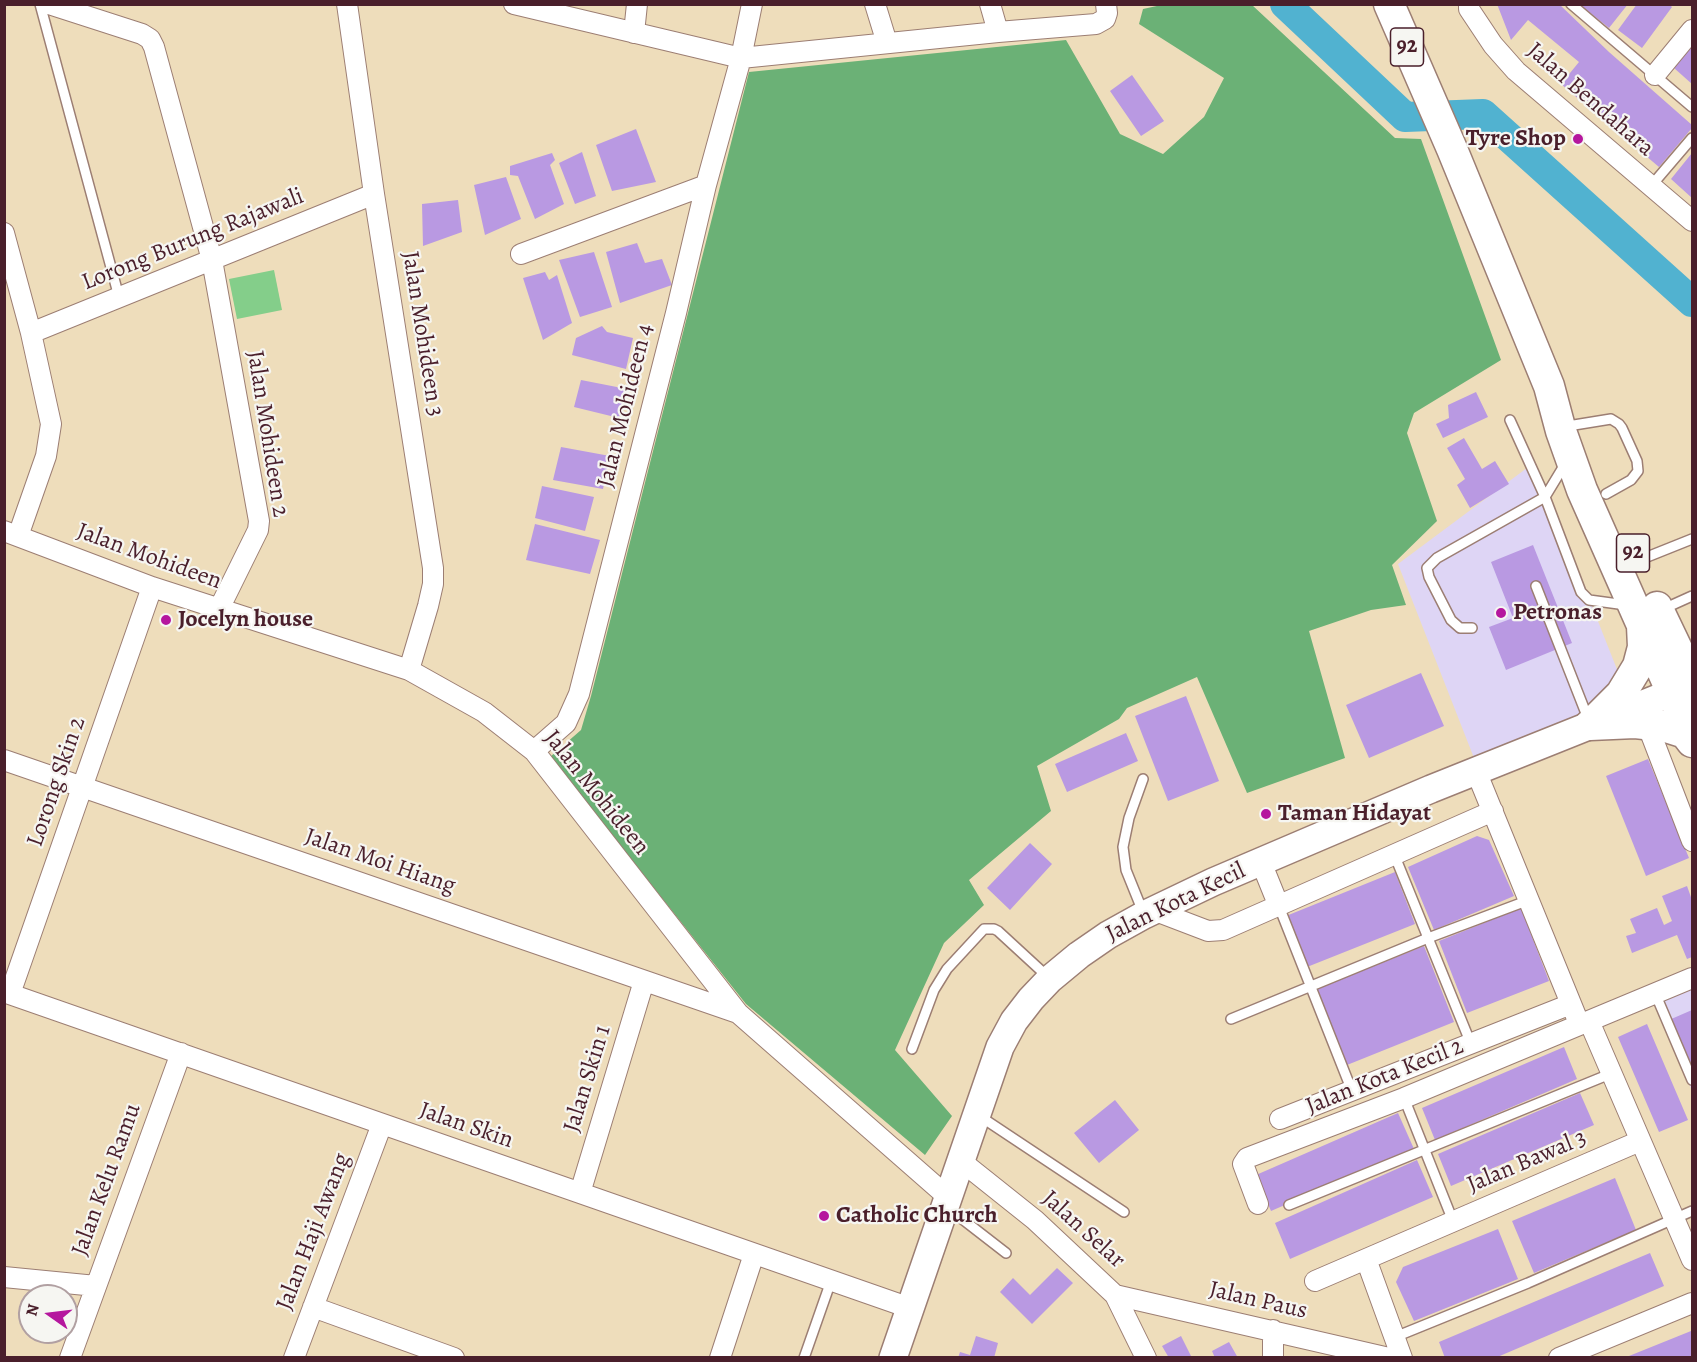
<!DOCTYPE html>
<html>
<head>
<meta charset="utf-8">
<style>
	body { margin:0 }
	#map { position:relative; width:1697px; height:1362px; overflow:hidden; background:#edb; font-family:Alegreya,serif }
	canvas { display:block }
	.frame { position:absolute; inset:0; border:6px solid #4a1f2b; pointer-events:none }
	.north { position:absolute; left:18px; top:1284px; width:60px; height:60px; box-sizing:border-box; background:#f6f6f2; border:2px solid #b1a0a2; border-radius:50%; rotate:284deg; font-size:16px; font-weight:700; line-height:24px; text-align:center; color:#4a1f2b }
	.north::after { content:''; display:block; margin:auto; width:21px; height:27px; background:#b5179e; clip-path:polygon(50% 0,100% 100%,50% 72%,0 100%) }
</style>
</head>
<body>
<div id="map">
<canvas width="1697" height="1362"></canvas>
<div class="frame"></div>
<div class="north">N</div>
</div>
<script>
const c = document.querySelector('canvas').getContext('2d');
c.lineJoin = 'round';
function paint(path, color) {
  c.fillStyle = color;
  c.fill(path, 'evenodd');
}
function shape(rows) {
  const path = new Path2D();
  for (const r of rows) {
    path.moveTo(r[0], r[1]);
    for (let i = 2; i < r.length; i += 2) path.lineTo(r[i], r[i + 1]);
  }
  return path;
}
function trace(path, color, width, dash) {
  c.strokeStyle = color;
  c.lineWidth = width;
  c.lineCap = dash ? 'butt' : 'round';
  c.setLineDash(dash || []);
  c.stroke(path);
}
function label(font, color, halo, rows, align = 'center') {
  c.font = font + ' Alegreya,serif';
  c.lineWidth = 4.5;
  c.setLineDash([]);
  c.textBaseline = 'middle';
  c.strokeStyle = halo;
  c.fillStyle = color;
  for (const [text, x, y, turn = 0] of rows) {
    c.save();
    c.translate(x, y);
    c.rotate((+turn || 0) * Math.PI / 180);
    c.textAlign = isNaN(turn) ? turn : align;
    if (halo) c.strokeText(text, 0, 0);
    c.fillText(text, 0, 0);
    c.restore();
  }
}
const built = shape([
	[1535,462,1622,682,1579,717,1474,758,1398,564],
	[1692,971,1692,1091,1649,990]
]);
const green = shape([
	[274,270,282,310,237,319,229,279]
]);
const forest = shape([
	[1166,4,1252,5,1395,138,1421,139,1501,360,1414,413,1407,433,1437,521,1392,565,1406,605,1371,610,1309,631,1345,758,1247,793,1197,677,1127,708,1119,719,1037,766,1051,811,969,880,984,905,944,943,895,1050,952,1116,925,1155,746,1004,550,757,581,730,591,696,749,72,1066,40,1120,134,1163,154,1204,117,1224,78,1139,24,1143,9]
]);
const river = shape([
	[1285,4,1405,117,1483,114,1692,302]
]);
const building = shape([
	[1497,4,1559,4,1609,52,1692,125,1692,128,1659,167,1561,84,1579,62,1528,20,1511,40],
	[1579,4,1628,4,1609,28],
	[1637,4,1669,4,1672,7,1642,48,1618,30],
	[1692,46,1692,84,1674,68],
	[1132,75,1164,121,1141,136,1110,91],
	[636,129,656,182,612,191,596,145],
	[582,152,596,196,575,204,559,163],
	[552,153,555,160,550,165,564,204,535,219,518,176,510,175,510,166],
	[1692,153,1692,198,1671,179],
	[506,177,521,219,485,235,474,185],
	[458,200,462,232,423,246,422,204],
	[637,243,645,263,662,259,672,285,620,303,606,252],
	[594,252,612,307,580,317,559,260],
	[545,272,549,280,557,275,572,323,543,340,523,278],
	[602,326,607,332,633,338,626,369,572,355,576,338],
	[581,380,627,389,619,418,574,407],
	[1476,392,1488,417,1443,438,1436,424,1449,418,1448,405],
	[1464,438,1482,469,1495,461,1509,484,1470,508,1457,485,1465,479,1447,448],
	[561,447,610,456,603,489,553,480],
	[542,486,594,497,585,531,535,518],
	[535,524,600,540,590,574,526,560],
	[1533,545,1572,643,1506,670,1489,627,1513,618,1491,562],
	[1421,673,1444,726,1369,758,1346,705],
	[1186,696,1219,781,1168,801,1135,716],
	[1126,733,1138,761,1067,792,1055,764],
	[1648,759,1689,858,1646,876,1606,776],
	[1477,836,1489,840,1514,896,1434,930,1408,867],
	[1030,843,1052,864,1010,910,987,888],
	[1395,872,1415,924,1307,967,1286,916],
	[1687,886,1692,900,1692,957,1687,959,1677,935,1632,953,1626,936,1636,933,1630,919,1657,908,1664,925,1672,921,1662,896],
	[1521,908,1549,981,1467,1013,1439,941],
	[1424,946,1454,1022,1347,1065,1317,989],
	[1692,1010,1692,1074,1669,1020],
	[1647,1024,1688,1120,1659,1132,1618,1037],
	[1564,1047,1577,1079,1435,1140,1422,1108],
	[1580,1093,1594,1125,1451,1186,1438,1154],
	[1115,1100,1139,1130,1099,1163,1074,1133],
	[1398,1113,1414,1149,1271,1211,1256,1175],
	[1417,1160,1433,1197,1290,1259,1275,1223],
	[1615,1178,1636,1230,1534,1273,1512,1221],
	[1498,1229,1518,1279,1414,1321,1396,1282,1403,1267],
	[1650,1253,1664,1286,1495,1358,1445,1358,1439,1342],
	[1057,1268,1073,1283,1032,1324,1000,1292,1013,1278,1030,1295],
	[1691,1331,1692,1336,1692,1358,1624,1358],
	[976,1336,998,1343,994,1358,958,1358,960,1352,970,1355],
	[1181,1336,1192,1358,1169,1358,1162,1346],
	[1229,1342,1238,1358,1215,1358,1212,1351]
]);
const lane = shape([
	[40,4,119,297],
	[1571,4,1692,107],
	[1651,186,1692,138],
	[1574,425,1611,419,1619,424,1622,428,1637,461,1638,471,1631,480,1606,494],
	[1565,464,1545,497,1581,592,1589,600,1626,605],
	[1637,561,1692,539],
	[1536,586,1589,721],
	[1661,610,1692,596],
	[1472,628,1460,628,1451,620,1429,577,1427,568,1437,558,1545,497,1510,420],
	[1143,779,1129,818,1123,847,1126,870,1143,912],
	[1394,854,1471,1044],
	[1278,904,1352,1091],
	[1655,993,1692,1080],
	[1231,1019,1428,938,1529,900],
	[912,1049,934,990,947,969,984,929,994,929,998,931,1048,977],
	[1404,1098,1453,1221],
	[978,1115,1124,1212],
	[1289,1205,1610,1074],
	[948,1208,1006,1253],
	[1395,1337,1528,1283,1692,1211],
	[804,1358,831,1281]
]);
const street = shape([
	[49,4,142,34,150,39,154,47,212,260,259,521,258,530,219,609],
	[347,4,374,194,433,568,433,584,428,606,409,670],
	[514,4,741,58,998,32,1096,24,1105,19,1107,13,1106,4],
	[875,4,887,43],
	[990,4,998,32],
	[1469,4,1469,9,1493,45,1516,71,1692,221],
	[634,33,637,4],
	[1655,75,1692,30],
	[4,233,31,333,51,424,46,456,18,536],
	[521,254,706,185],
	[31,333,374,194],
	[4,531,152,587,409,670,484,712,534,751,738,1013,949,1198],
	[1647,724,1692,841],
	[534,751,566,723,579,694,676,313,706,185,741,58,752,4],
	[4,760,738,1013],
	[1476,771,1576,1016],
	[1261,862,1278,904],
	[1153,910,1208,931,1223,930,1493,811],
	[4,992,910,1308],
	[10,994,152,587],
	[1589,1021,1692,1260],
	[1280,1119,1571,1004],
	[961,1161,1035,1220,1115,1295,1146,1358],
	[580,1193,644,981],
	[1258,1204,1243,1164,1247,1158,1404,1098,1692,978],
	[1366,1259,1402,1358],
	[4,1277,96,1286],
	[1315,1281,1640,1141],
	[1115,1295,1389,1358],
	[313,1307,454,1358],
	[70,1358,181,1053],
	[294,1358,382,1124],
	[720,1358,754,1254],
	[1273,1358,1273,1330],
	[1559,1358,1692,1303]
]);
const secondary = shape([
	[893,1358,1000,1047,1014,1021,1031,999,1050,979,1079,955,1108,935,1144,915,1213,882,1431,789,1691,685]
]);
const primary = shape([
	[1389,4,1452,149,1549,386,1561,431,1582,490,1692,738],
	[1657,607,1692,680],
	[1590,725,1621,694,1638,666,1643,647,1642,626],
	[1590,725,1635,723,1663,726,1685,733,1692,742]
]);
const markers = [
	[1578,139,6,"#b5179e"],
	[1501,613,6,"#b5179e"],
	[166,620,6,"#b5179e"],
	[1266,814,6,"#b5179e"],
	[824,1216,6,"#b5179e"]
];
const shields = [
	[1407,47,33],
	[1633,553,33]
];
const shieldNames = [
	["92",1407,47],
	["92",1633,553]
];
const streetNames = [
	["Jalan Bendahara",1590,100,41],
	["Lorong Burung Rajawali",193,240,-22],
	["Jalan Mohideen 3",422,334,81],
	["Jalan Mohideen 4",626,406,-76],
	["Jalan Mohideen 2",267,434,81],
	["Jalan Mohideen",149,557,20],
	["Lorong Skin 2",57,782,-71],
	["Jalan Mohideen",596,793,51],
	["Jalan Moi Hiang",380,862,19],
	["Jalan Kota Kecil",1176,903,-26],
	["Jalan Kota Kecil 2",1385,1077,-22],
	["Jalan Skin 1",588,1079,-73],
	["Jalan Skin",466,1126,19],
	["Jalan Bawal 3",1527,1162,-23],
	["Jalan Kelu Ramu",107,1180,-70],
	["Jalan Selar",1083,1230,42],
	["Jalan Haji Awang",314,1232,-69],
	["Jalan Paus",1258,1301,13]
];
const poiNames = [
	["Tyre Shop",1566,139,"right"],
	["Petronas",1513,613],
	["Jocelyn house",178,620],
	["Taman Hidayat",1278,814],
	["Catholic Church",836,1216]
];
paint(built, '#ded5f5');
paint(green, '#84ce8a');
paint(forest, '#6bb176');
trace(river, '#51b2d0', 30);
paint(building, '#b999e2');
trace(lane, '#9c7e73', 12);
trace(street, '#9c7e73', 22);
trace(secondary, '#9c7e73', 30);
trace(primary, '#9c7e73', 33);
trace(lane, '#fff', 9);
trace(street, '#fff', 20);
trace(secondary, '#fff', 27);
trace(primary, '#fff', 30);
for (const [x, y, r, color] of markers) {
  const dot = new Path2D();
  dot.arc(x, y, r, 0, 2 * Math.PI);
  c.fillStyle = color;
  c.fill(dot);
  trace(dot, '#f6f6f2', 2);
}
for (const [x, y, w] of shields) {
  const box = new Path2D();
  box.roundRect(x - w / 2, y - 19, w, 38, 4.5);
  c.fillStyle = '#f6f6f2';
  c.fill(box);
  trace(box, '#4a1f2b', 1.5);
}
label('bold 22px', '#4a1f2b', null, shieldNames);
label('24px', '#4a1f2b', '#f6f6f2', streetNames);
label('bold 24px', '#4a1f2b', '#f6f6f2', poiNames, 'left');
</script>
</body>
</html>
